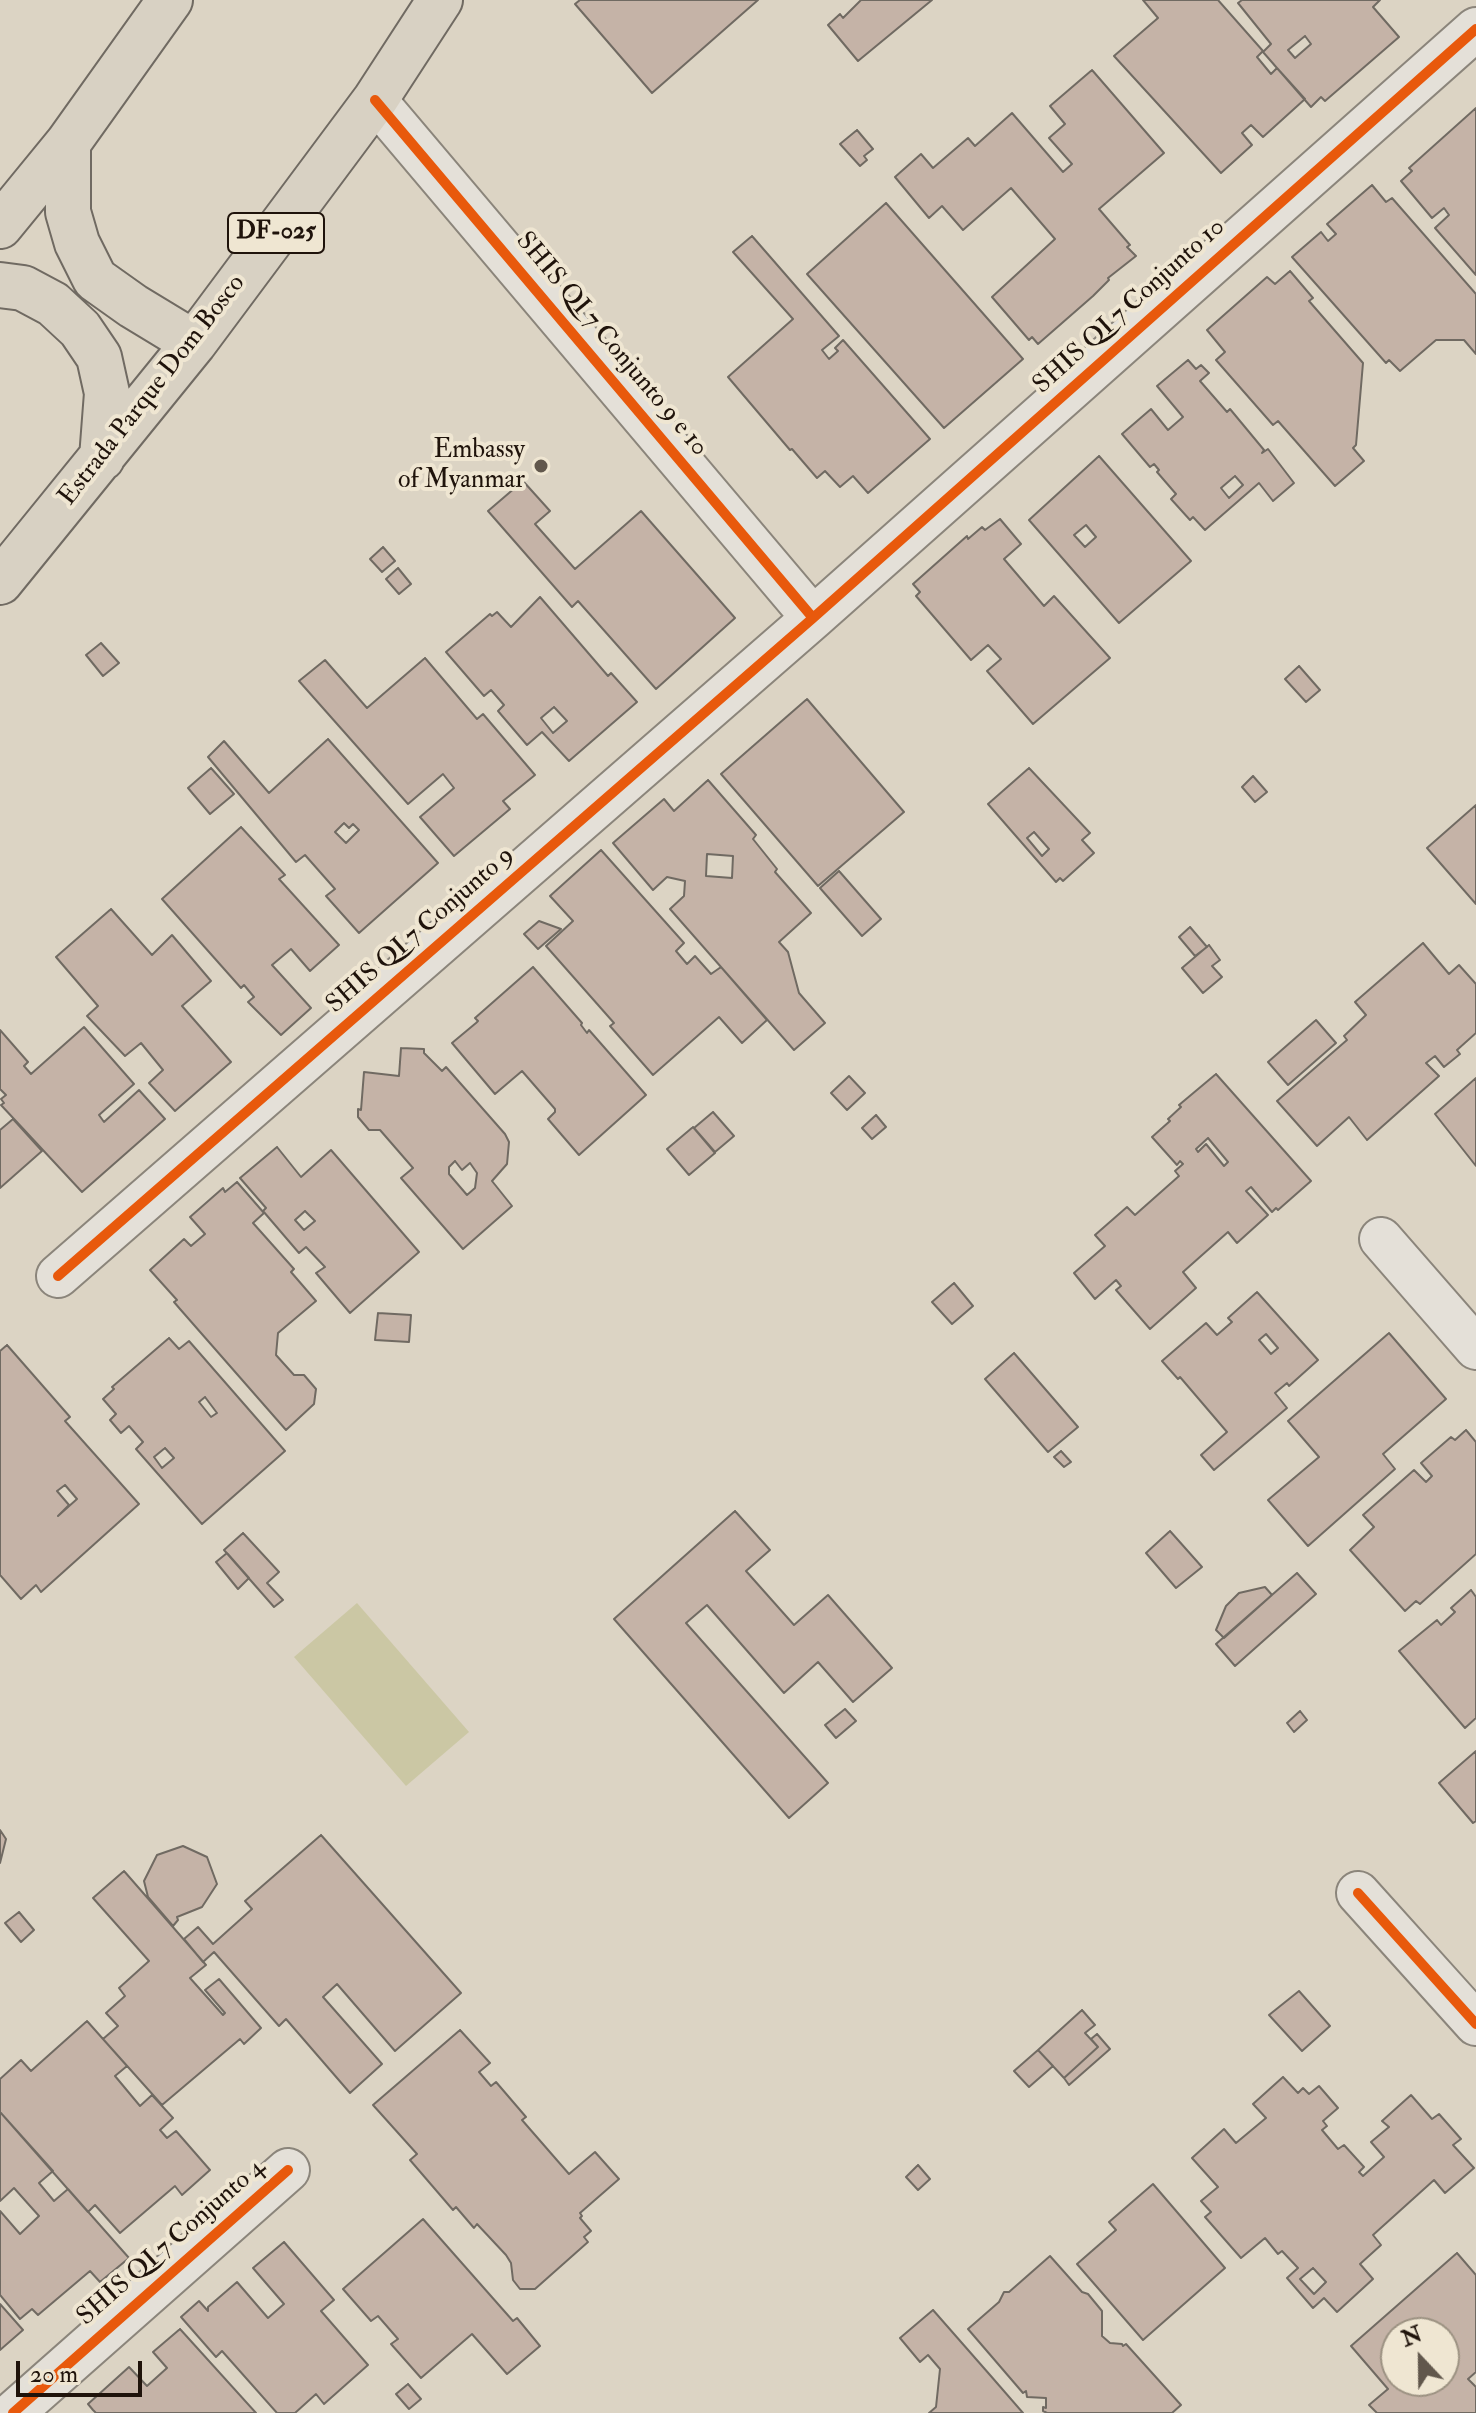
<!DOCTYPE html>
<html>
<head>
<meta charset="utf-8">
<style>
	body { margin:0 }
	#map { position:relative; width:1476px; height:2413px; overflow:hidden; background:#dcd4c4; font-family:"IM FELL Double Pica",serif }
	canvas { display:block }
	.north { position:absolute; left:1380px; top:2317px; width:80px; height:80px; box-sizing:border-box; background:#efe6d2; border:2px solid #9c9282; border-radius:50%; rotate:338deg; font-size:22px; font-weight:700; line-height:32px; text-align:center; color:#1f130b }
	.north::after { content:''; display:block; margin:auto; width:28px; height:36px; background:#61574c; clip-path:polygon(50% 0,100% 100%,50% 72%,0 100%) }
	.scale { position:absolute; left:16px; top:2361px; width:126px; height:36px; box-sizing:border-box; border:4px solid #1f130b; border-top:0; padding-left:10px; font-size:24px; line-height:28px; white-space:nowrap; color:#1f130b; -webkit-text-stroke:6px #efe6d2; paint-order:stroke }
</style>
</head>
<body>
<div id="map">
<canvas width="1476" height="2413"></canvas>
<div class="north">N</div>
<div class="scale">20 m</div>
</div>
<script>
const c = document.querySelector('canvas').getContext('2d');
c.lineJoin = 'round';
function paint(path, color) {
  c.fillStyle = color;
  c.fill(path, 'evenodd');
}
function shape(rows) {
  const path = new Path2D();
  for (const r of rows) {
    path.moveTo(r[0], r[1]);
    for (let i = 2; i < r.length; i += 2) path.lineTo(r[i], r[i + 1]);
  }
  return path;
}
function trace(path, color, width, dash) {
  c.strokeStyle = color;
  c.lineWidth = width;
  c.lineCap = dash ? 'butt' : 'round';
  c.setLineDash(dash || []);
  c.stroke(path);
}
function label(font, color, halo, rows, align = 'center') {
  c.font = font + ' "IM FELL Double Pica",serif';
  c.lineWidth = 8;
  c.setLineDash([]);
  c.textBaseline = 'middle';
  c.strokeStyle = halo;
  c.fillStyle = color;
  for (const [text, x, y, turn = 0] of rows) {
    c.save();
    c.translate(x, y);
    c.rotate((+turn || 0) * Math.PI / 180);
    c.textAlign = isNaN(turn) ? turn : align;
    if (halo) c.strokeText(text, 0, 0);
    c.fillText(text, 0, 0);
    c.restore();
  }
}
const green = shape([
	[357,1603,469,1732,406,1786,294,1657]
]);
const building = shape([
	[580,0,758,0,652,93,575,4,580,0],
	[861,0,932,0,858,61,828,25,840,14,843,18,861,0],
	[1143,0,1218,0,1263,51,1257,57,1271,74,1277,68,1305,99,1263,137,1251,125,1242,133,1252,145,1221,173,1114,56,1158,18,1143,0],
	[1242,0,1380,0,1373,7,1399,37,1325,101,1321,97,1311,107,1263,52,1271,44,1238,3,1242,0],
	[1305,36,1311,44,1295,58,1288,50,1305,36],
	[1092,70,1164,153,1099,209,1130,245,1127,247,1136,256,1108,278,1109,280,1093,296,1038,344,1032,337,1029,340,992,297,1055,239,1011,188,963,230,942,206,929,218,895,177,921,154,933,168,968,138,975,146,1012,113,1063,172,1072,164,1049,138,1065,124,1050,106,1092,70],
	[1476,108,1476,275,1435,228,1449,215,1444,208,1432,218,1401,181,1412,171,1409,168,1476,108],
	[857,130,873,149,864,156,867,160,860,166,840,144,857,130],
	[1372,185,1386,202,1392,198,1476,294,1476,354,1464,340,1436,340,1400,371,1389,360,1386,363,1292,257,1321,232,1328,241,1336,234,1327,224,1372,185],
	[886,203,1023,359,944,428,807,274,886,203],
	[752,236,839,336,822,350,829,359,838,351,835,348,843,340,930,439,868,493,853,476,840,487,825,471,817,478,792,449,790,450,728,377,793,319,733,252,752,236],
	[1290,271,1313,298,1309,301,1363,363,1356,445,1353,448,1364,461,1335,486,1278,421,1273,425,1216,360,1225,352,1207,330,1267,277,1275,284,1290,271],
	[1188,360,1196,369,1201,365,1209,373,1200,381,1227,412,1230,409,1264,450,1262,453,1268,449,1294,483,1273,501,1259,483,1205,530,1193,517,1190,520,1171,499,1176,494,1157,472,1159,470,1154,464,1150,467,1122,434,1151,409,1168,430,1183,417,1157,386,1188,360],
	[1235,476,1243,485,1229,498,1221,488,1235,476],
	[1099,456,1191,561,1119,623,1029,520,1099,456],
	[1086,525,1096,537,1085,547,1074,535,1086,525],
	[523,481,550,511,535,524,575,569,641,511,735,618,656,689,578,601,572,607,488,511,523,481],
	[1000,519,1021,544,1004,559,1044,606,1054,596,1110,658,1033,724,987,671,1001,659,988,645,971,660,916,596,920,592,913,584,967,536,968,539,982,527,985,530,1000,519],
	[383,547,395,561,382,572,370,559,383,547],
	[398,568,411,584,399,594,386,579,398,568],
	[540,597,608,676,611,673,637,702,569,761,542,732,527,745,498,711,504,705,491,690,484,696,446,652,490,614,492,616,497,612,511,627,540,597],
	[554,707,567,721,553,733,541,718,554,707],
	[101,643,119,663,103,676,86,655,101,643],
	[425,658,477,719,483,714,535,775,503,801,510,809,454,856,420,817,454,788,443,774,408,804,299,681,325,660,367,708,425,658],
	[1299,666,1320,690,1306,702,1285,679,1299,666],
	[807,699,904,812,818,886,721,774,807,699],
	[328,739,438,863,359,933,326,896,335,889,305,855,296,862,208,757,224,741,269,793,328,739],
	[344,823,349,828,353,824,359,830,346,843,335,832,344,823],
	[211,768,234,794,210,814,188,788,211,768],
	[1029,768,1090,833,1082,840,1094,853,1063,881,1060,878,1056,882,988,804,1029,768],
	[1034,832,1049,849,1042,856,1027,838,1034,832],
	[1253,776,1267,792,1255,802,1242,787,1253,776],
	[708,780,756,835,753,839,777,869,775,872,811,913,779,942,788,952,799,993,825,1023,794,1050,670,909,684,896,685,881,667,877,653,890,613,843,664,799,674,811,708,780],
	[707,854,733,856,732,878,706,876,707,854],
	[1476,805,1476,904,1427,848,1476,805],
	[241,827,285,875,279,879,339,945,310,971,291,949,272,965,311,1008,281,1035,248,1002,254,997,244,985,241,988,162,899,241,827],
	[601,850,684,943,676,951,687,964,695,956,711,974,721,967,767,1020,742,1043,719,1017,653,1075,610,1026,614,1023,546,946,573,921,550,896,601,850],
	[839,871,881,919,862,936,820,888,839,871],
	[111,909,152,955,172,935,211,981,182,1006,231,1062,175,1111,149,1083,163,1070,141,1043,125,1056,87,1016,98,1006,56,957,111,909],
	[539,921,561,929,538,949,524,934,539,921],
	[1190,927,1207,947,1195,956,1179,937,1190,927],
	[1423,943,1449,974,1459,965,1476,984,1476,1033,1457,1050,1460,1054,1444,1067,1435,1056,1426,1063,1439,1076,1367,1140,1349,1117,1317,1146,1277,1101,1347,1040,1344,1036,1366,1015,1355,1002,1423,943],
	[1209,945,1220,960,1212,966,1222,977,1203,993,1182,968,1209,945],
	[533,967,582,1023,581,1025,587,1033,589,1030,646,1095,579,1155,548,1119,555,1112,555,1109,522,1071,495,1094,452,1043,476,1023,478,1021,475,1018,533,967],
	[1316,1020,1336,1043,1288,1085,1268,1062,1316,1020],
	[84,1027,134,1084,99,1115,104,1122,139,1090,165,1119,82,1192,1,1105,4,1103,1,1099,6,1095,0,1089,0,1030,28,1062,24,1066,31,1074,84,1027],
	[401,1048,424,1049,424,1053,442,1071,446,1067,505,1134,509,1142,507,1164,492,1181,512,1206,463,1249,401,1178,413,1168,380,1130,369,1130,358,1117,358,1109,361,1110,364,1072,399,1076,401,1048],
	[455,1161,462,1170,470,1163,477,1173,475,1188,467,1195,449,1174,449,1167,455,1161],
	[1216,1074,1311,1181,1278,1210,1276,1208,1272,1212,1251,1187,1246,1191,1268,1215,1237,1243,1228,1232,1183,1272,1196,1288,1150,1329,1116,1290,1121,1286,1116,1280,1095,1299,1074,1273,1105,1246,1095,1235,1127,1207,1135,1215,1179,1176,1175,1171,1183,1164,1180,1161,1177,1165,1152,1137,1170,1121,1168,1119,1181,1107,1179,1105,1216,1074],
	[1208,1138,1228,1162,1224,1166,1206,1144,1198,1152,1196,1149,1208,1138],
	[849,1076,865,1093,847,1110,831,1093,849,1076],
	[1476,1078,1476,1166,1435,1114,1476,1078],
	[713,1112,734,1136,715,1152,694,1128,713,1112],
	[876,1115,886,1127,872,1139,862,1128,876,1115],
	[13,1119,42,1151,0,1188,0,1130,13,1119],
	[693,1127,715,1153,689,1175,667,1149,693,1127],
	[277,1147,301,1177,331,1150,419,1252,350,1313,316,1273,325,1267,306,1247,299,1253,263,1211,266,1208,240,1178,277,1147],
	[305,1211,315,1221,304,1230,295,1220,305,1211],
	[237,1182,264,1213,253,1223,294,1269,291,1272,316,1301,278,1333,276,1355,294,1375,304,1375,316,1389,314,1404,286,1430,180,1309,174,1302,177,1300,150,1270,184,1239,191,1246,205,1234,190,1217,223,1188,225,1192,237,1182],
	[954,1283,973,1306,952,1324,932,1302,954,1283],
	[1257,1292,1318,1360,1289,1386,1287,1383,1275,1393,1287,1408,1214,1470,1201,1455,1227,1432,1180,1377,1178,1379,1162,1361,1206,1323,1217,1335,1232,1322,1228,1318,1257,1292],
	[1266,1334,1278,1348,1271,1354,1259,1340,1266,1334],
	[378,1313,411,1315,409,1342,375,1340,378,1313],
	[1389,1333,1446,1399,1383,1454,1395,1469,1308,1546,1268,1500,1319,1457,1288,1421,1389,1333],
	[169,1338,179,1349,189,1341,285,1451,202,1524,136,1449,143,1442,129,1426,121,1433,110,1420,116,1414,103,1399,114,1389,112,1387,169,1338],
	[205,1397,217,1413,211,1417,199,1402,205,1397],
	[165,1448,174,1458,162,1468,154,1457,165,1448],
	[7,1345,70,1417,65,1421,139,1504,41,1592,36,1585,21,1599,0,1575,0,1351,7,1345],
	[65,1485,77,1499,58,1516,69,1505,57,1491,65,1485],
	[1014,1353,1078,1427,1048,1452,985,1379,1014,1353],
	[1466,1430,1476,1442,1476,1554,1420,1604,1416,1601,1405,1611,1350,1550,1374,1527,1363,1515,1414,1470,1426,1482,1432,1476,1421,1463,1451,1437,1455,1440,1466,1430],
	[1061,1451,1071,1462,1064,1467,1054,1457,1061,1451],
	[735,1511,770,1550,746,1571,794,1625,828,1595,892,1668,853,1702,818,1662,784,1693,707,1605,686,1623,828,1783,789,1818,614,1619,735,1511],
	[1170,1531,1202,1567,1176,1588,1146,1553,1170,1531],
	[243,1533,279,1572,267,1583,283,1600,274,1607,224,1550,243,1533],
	[227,1553,249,1578,238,1589,216,1562,227,1553],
	[1297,1573,1316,1594,1235,1666,1216,1644,1297,1573],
	[1265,1587,1272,1595,1224,1638,1216,1630,1226,1606,1239,1593,1265,1587],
	[1471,1590,1476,1597,1476,1718,1465,1728,1399,1651,1437,1620,1441,1625,1455,1612,1451,1608,1471,1590],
	[845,1709,856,1721,836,1738,825,1725,845,1709],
	[1300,1711,1307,1720,1294,1732,1287,1723,1300,1711],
	[1476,1751,1476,1821,1473,1823,1439,1783,1476,1751],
	[0,1830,6,1839,0,1863,0,1830],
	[321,1835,461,1993,395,2051,337,1984,323,1997,382,2064,350,2093,286,2019,279,2026,214,1952,203,1962,184,1939,198,1927,213,1944,252,1909,245,1901,321,1835],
	[183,1846,207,1857,217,1884,202,1907,177,1917,178,1920,173,1926,148,1897,144,1881,157,1855,183,1846],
	[124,1871,206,1965,190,1978,223,2015,225,2013,205,1990,219,1979,261,2028,244,2044,240,2039,162,2105,103,2039,118,2026,106,2013,125,1996,119,1988,149,1961,93,1898,124,1871],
	[19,1912,34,1930,21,1942,5,1923,19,1912],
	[1299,1991,1330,2026,1302,2051,1269,2015,1299,1991],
	[1082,2010,1095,2025,1085,2033,1098,2047,1064,2078,1038,2050,1082,2010],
	[87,2021,127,2066,115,2076,140,2106,152,2095,173,2118,160,2130,167,2138,176,2131,210,2170,182,2195,175,2186,120,2233,95,2205,88,2212,0,2112,0,2079,21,2060,31,2071,87,2021],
	[460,2030,490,2063,479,2072,491,2086,496,2082,526,2117,522,2120,569,2174,595,2152,619,2179,580,2213,582,2216,580,2218,591,2231,584,2237,588,2242,535,2289,520,2289,513,2280,511,2263,506,2255,477,2224,474,2228,456,2207,453,2210,410,2160,417,2154,373,2105,460,2030],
	[1097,2034,1110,2049,1069,2085,1064,2078,1098,2047,1091,2039,1097,2034],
	[1038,2050,1053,2066,1029,2087,1014,2071,1038,2050],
	[1283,2077,1298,2093,1303,2088,1309,2094,1319,2086,1338,2108,1323,2121,1327,2126,1322,2130,1338,2149,1344,2145,1364,2167,1359,2172,1363,2176,1384,2157,1371,2142,1389,2127,1382,2121,1411,2095,1432,2119,1439,2114,1461,2139,1453,2145,1474,2168,1445,2193,1434,2180,1373,2235,1381,2245,1360,2264,1373,2279,1337,2312,1324,2298,1313,2308,1287,2278,1298,2268,1282,2251,1278,2254,1265,2238,1241,2258,1205,2217,1211,2212,1201,2201,1218,2187,1192,2158,1224,2129,1236,2143,1266,2118,1253,2104,1283,2077],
	[1313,2268,1326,2282,1314,2294,1300,2279,1313,2268],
	[0,2112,53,2171,39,2183,54,2201,68,2189,129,2258,100,2282,90,2271,38,2315,32,2309,20,2319,0,2295,0,2211,20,2234,39,2216,14,2188,0,2201,0,2112],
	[918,2165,930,2179,918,2190,906,2177,918,2165],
	[1153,2184,1225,2268,1143,2340,1077,2264,1116,2230,1109,2222,1153,2184],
	[423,2219,513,2321,517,2318,540,2346,507,2374,472,2334,421,2378,391,2344,398,2339,378,2316,371,2321,343,2289,423,2219],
	[284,2242,334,2300,321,2311,368,2365,324,2404,316,2394,295,2413,277,2413,222,2351,216,2357,181,2317,199,2301,208,2311,208,2307,237,2282,268,2318,284,2304,253,2268,284,2242],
	[1457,2253,1476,2275,1476,2372,1468,2379,1476,2387,1476,2413,1377,2413,1369,2405,1388,2389,1351,2346,1457,2253],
	[1396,2333,1444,2333,1444,2381,1396,2381,1396,2333],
	[1050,2256,1082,2292,1088,2294,1102,2311,1102,2336,1110,2343,1122,2344,1123,2346,1126,2344,1181,2405,1172,2413,1047,2413,1043,2411,1043,2407,1046,2408,1046,2398,1027,2397,1026,2391,1023,2393,968,2329,999,2302,1004,2292,1009,2292,1050,2256],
	[0,2304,23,2330,0,2350,0,2304],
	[933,2310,990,2375,1023,2413,929,2413,936,2407,940,2369,928,2355,920,2362,900,2338,933,2310],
	[180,2329,256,2413,96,2413,93,2410,88,2404,129,2367,147,2386,167,2368,153,2352,180,2329],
	[408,2384,421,2399,409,2409,396,2394,408,2384]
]);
const minor = shape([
	[375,100,813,618],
	[1381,1239,1476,1348],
	[58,1276,813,618,1476,29],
	[1358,1893,1476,2024],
	[13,2413,288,2170]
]);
const primary = shape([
	[68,143,68,212,77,243,95,279,133,306,194,343],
	[0,226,68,143,170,0],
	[0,285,23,288,53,304,80,329,99,357,107,393,102,458],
	[0,582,194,343,375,100,440,0]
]);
const cycleway = shape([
	[375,100,813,618],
	[58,1276,813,618,1476,29],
	[1358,1893,1476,2024],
	[13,2413,288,2170]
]);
const markers = [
	[541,466,8,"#61574c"]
];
const shields = [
	[276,233,96]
];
const shieldNames = [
	["DF-025",276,233]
];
const streetNames = [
	["SHIS QI 7 Conjunto 10",1130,307,-42],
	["SHIS QI 7 Conjunto 9 e 10",611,345,50],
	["Estrada Parque Dom Bosco",153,391,-52],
	["SHIS QI 7 Conjunto 9",421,931,-41],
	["SHIS QI 7 Conjunto 4",172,2243,-41]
];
const poiNames = [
	["Embassy",525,451],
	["of Myanmar",525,481]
];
paint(green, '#cbc7a4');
paint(building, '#c5b3a7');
trace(building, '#706a62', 2);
trace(minor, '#8b857b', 46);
trace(primary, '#706a62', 48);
trace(minor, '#e4e0d8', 42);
trace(primary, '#d8d1c3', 44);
trace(cycleway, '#e8590c', 10);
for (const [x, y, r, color] of markers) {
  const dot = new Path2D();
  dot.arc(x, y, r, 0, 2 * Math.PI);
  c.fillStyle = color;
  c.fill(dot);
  trace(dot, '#efe6d2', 3);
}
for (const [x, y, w] of shields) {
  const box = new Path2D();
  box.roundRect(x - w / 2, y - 20, w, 40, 6);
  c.fillStyle = '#efe6d2';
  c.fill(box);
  trace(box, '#1f130b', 2);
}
label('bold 24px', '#1f130b', null, shieldNames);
label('26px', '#1f130b', '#efe6d2', streetNames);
label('26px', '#1f130b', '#efe6d2', poiNames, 'right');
</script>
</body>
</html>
